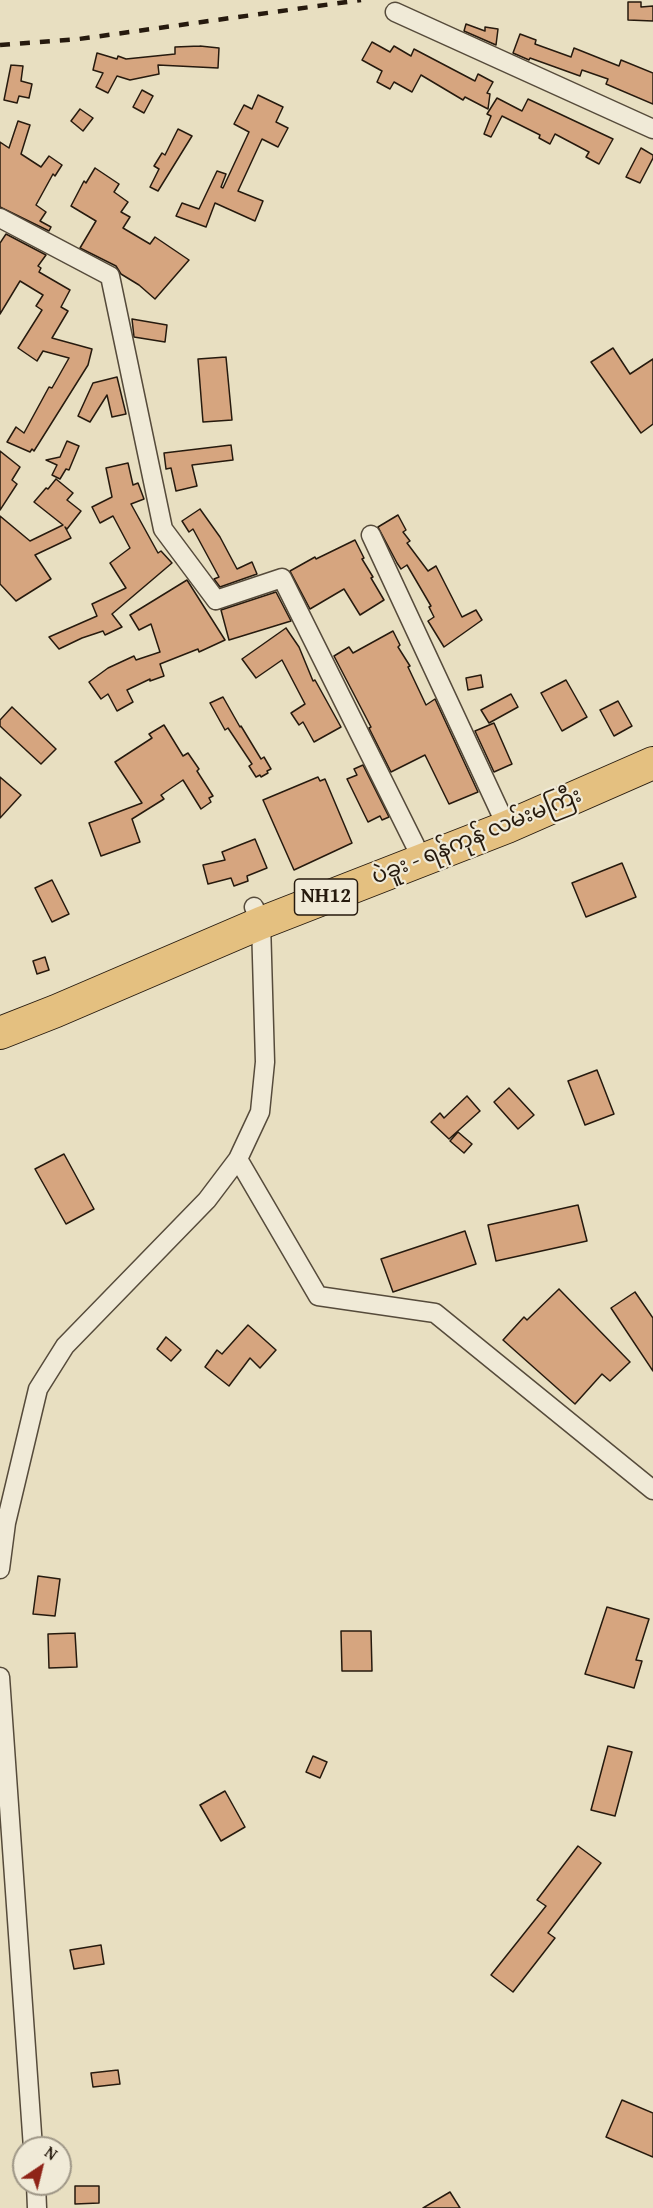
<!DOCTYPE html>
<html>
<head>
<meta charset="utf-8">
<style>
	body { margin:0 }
	#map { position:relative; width:653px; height:2208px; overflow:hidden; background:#e8dfc1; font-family:"Gentium Book Plus",serif }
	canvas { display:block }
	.north { position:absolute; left:12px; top:2136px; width:60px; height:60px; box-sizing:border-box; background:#f0ead7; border:2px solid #9f9787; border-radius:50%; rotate:35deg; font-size:16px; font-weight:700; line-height:24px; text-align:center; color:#261a0e }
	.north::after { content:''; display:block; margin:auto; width:21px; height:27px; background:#8f2418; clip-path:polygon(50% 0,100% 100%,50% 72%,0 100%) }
</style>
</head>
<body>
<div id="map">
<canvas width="653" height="2208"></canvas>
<div class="north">N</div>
</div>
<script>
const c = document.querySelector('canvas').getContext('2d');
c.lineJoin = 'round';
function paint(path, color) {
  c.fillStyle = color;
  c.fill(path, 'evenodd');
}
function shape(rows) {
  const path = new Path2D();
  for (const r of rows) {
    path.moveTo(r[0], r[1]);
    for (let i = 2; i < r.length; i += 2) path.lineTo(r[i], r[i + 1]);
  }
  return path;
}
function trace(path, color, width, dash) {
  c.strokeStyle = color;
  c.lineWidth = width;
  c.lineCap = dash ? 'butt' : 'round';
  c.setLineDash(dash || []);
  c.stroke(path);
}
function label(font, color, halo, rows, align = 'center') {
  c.font = font + ' "Gentium Book Plus","Noto Sans Myanmar",serif';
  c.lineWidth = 4.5;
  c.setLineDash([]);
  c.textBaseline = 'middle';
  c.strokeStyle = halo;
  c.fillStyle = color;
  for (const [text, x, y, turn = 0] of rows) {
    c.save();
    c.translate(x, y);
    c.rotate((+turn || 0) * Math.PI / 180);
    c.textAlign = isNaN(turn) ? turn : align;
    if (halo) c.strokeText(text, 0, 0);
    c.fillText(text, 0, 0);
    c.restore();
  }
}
const building = shape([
	[628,2,641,2,641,7,653,6,653,21,628,20,628,2],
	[466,24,485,31,485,27,498,29,496,45,464,31,466,24],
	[520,34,536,40,535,44,571,57,574,48,619,66,621,60,653,73,653,104,606,84,608,79,582,70,580,76,530,58,529,60,513,53,520,34],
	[372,42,390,52,394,46,411,56,414,49,475,81,478,74,493,82,487,93,490,94,488,109,465,97,463,100,421,75,412,92,394,82,390,89,377,82,382,71,362,60,372,42],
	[200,46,219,48,218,68,158,65,159,74,130,80,117,76,108,93,96,87,103,73,93,70,97,53,117,59,118,56,126,59,175,54,175,47,200,46],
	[11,65,23,66,21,81,32,84,29,98,19,96,17,103,4,100,11,65],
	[142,90,153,96,144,113,133,107,142,90],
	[258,95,283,107,276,122,288,128,278,147,262,139,238,191,263,201,255,221,215,203,206,227,176,216,182,203,199,209,217,171,226,174,221,187,223,188,249,132,234,124,244,105,252,109,258,95],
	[497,98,522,111,528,99,613,139,599,164,586,157,589,152,555,134,550,144,539,138,540,135,502,116,491,137,484,134,491,116,487,114,497,98],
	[80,109,93,118,83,131,71,121,80,109],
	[18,121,30,125,21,154,41,167,49,156,62,165,55,176,53,174,36,205,46,212,40,221,51,227,49,231,0,207,0,142,9,148,18,121],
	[178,129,192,136,158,191,150,187,159,169,154,166,162,153,165,155,178,129],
	[641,148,653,155,653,158,640,183,626,177,641,148],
	[95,168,119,184,114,192,128,202,121,212,130,217,123,228,150,244,155,237,189,260,155,299,139,285,121,274,116,266,80,248,96,221,71,206,84,181,86,183,95,168],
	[6,234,46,255,38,266,41,268,39,272,70,290,61,307,68,311,52,338,92,349,88,365,34,451,32,449,30,452,7,442,16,427,24,433,49,387,52,388,69,358,43,351,37,361,18,348,42,310,36,306,43,295,20,281,0,314,0,243,6,234],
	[132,319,167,325,165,342,134,337,132,319],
	[613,348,630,374,653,359,653,424,641,433,591,362,613,348],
	[226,357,232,420,203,422,198,359,226,357],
	[117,377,126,414,112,417,107,395,90,422,78,416,93,383,117,377],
	[67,441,79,446,69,470,66,469,60,479,52,475,57,465,46,460,60,457,67,441],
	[231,445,233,460,192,465,197,486,176,491,171,468,166,469,164,453,231,445],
	[0,451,20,467,12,480,17,484,0,510,0,451],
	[128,463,133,485,138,483,144,499,131,504,158,553,161,551,172,563,112,614,122,627,105,635,103,631,82,638,59,649,49,637,97,616,92,604,126,588,110,563,130,548,113,516,100,523,92,507,112,497,106,468,128,463],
	[56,479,73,493,67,500,81,511,67,529,65,527,71,538,35,555,51,579,16,601,0,584,0,516,30,541,63,525,34,502,46,488,48,489,56,479],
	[200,509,220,537,237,569,252,562,257,574,220,587,214,579,219,577,193,529,189,532,182,521,200,509],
	[398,515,406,530,403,532,410,541,407,543,428,571,436,566,462,617,476,610,482,620,444,647,428,621,434,617,429,607,431,606,407,565,401,569,397,563,378,527,398,515],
	[355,540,364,558,362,559,373,577,371,578,384,600,360,615,344,589,310,609,290,571,315,557,316,559,355,540],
	[187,580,225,640,199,652,198,649,160,664,164,676,150,681,150,679,127,690,133,702,117,711,108,694,101,699,89,682,108,668,134,656,136,660,160,652,151,624,139,630,130,615,187,580],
	[276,592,291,621,229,640,221,610,276,592],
	[286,628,299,647,313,681,315,680,341,727,314,742,303,722,299,725,291,713,305,704,282,660,256,678,242,659,286,628],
	[393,631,400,645,398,647,410,666,408,667,426,705,435,699,478,792,449,804,425,755,391,772,369,728,371,727,334,656,349,647,353,653,393,631],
	[481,675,483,687,468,690,466,678,481,675],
	[566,680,587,717,562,731,541,693,566,680],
	[511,694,518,707,489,723,481,710,511,694],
	[223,697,240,727,241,726,261,759,264,757,271,769,267,771,268,773,261,777,260,775,256,777,249,766,252,764,228,728,225,730,210,703,223,697],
	[618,701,632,726,614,736,600,710,618,701],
	[12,707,56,749,41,764,0,726,0,720,12,707],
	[494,723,512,764,494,772,475,731,494,723],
	[164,725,183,756,188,753,199,769,197,771,213,796,209,798,211,802,201,809,183,780,161,795,164,799,132,819,140,842,101,856,89,823,142,803,115,762,152,738,149,734,164,725],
	[363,765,389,817,382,820,380,816,368,822,347,779,357,775,354,769,363,765],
	[0,777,21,795,0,818,0,777],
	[318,777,320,781,325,779,352,843,294,870,263,800,318,777],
	[255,839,267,868,247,876,248,881,234,886,231,878,208,884,203,865,225,860,222,852,255,839],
	[622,863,636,897,586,917,572,883,622,863],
	[52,880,69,914,52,922,35,888,52,880],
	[45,957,49,970,37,974,33,961,45,957],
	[597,1070,614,1114,585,1125,568,1081,597,1070],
	[509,1088,534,1115,518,1129,494,1102,509,1088],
	[467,1096,480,1111,449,1139,431,1122,440,1113,444,1118,467,1096],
	[458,1132,472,1144,464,1153,450,1141,458,1132],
	[64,1154,94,1209,66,1224,35,1169,64,1154],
	[578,1205,587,1241,496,1261,488,1225,578,1205],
	[465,1231,476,1264,393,1292,381,1259,465,1231],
	[559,1289,630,1362,610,1381,602,1374,575,1404,503,1340,524,1317,527,1320,559,1289],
	[635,1292,653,1318,653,1371,611,1308,635,1292],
	[248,1325,276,1350,260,1368,250,1358,229,1386,205,1367,217,1350,222,1354,248,1325],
	[166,1337,181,1350,171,1361,157,1349,166,1337],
	[38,1576,60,1579,55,1616,33,1614,38,1576],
	[607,1607,649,1619,636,1660,642,1661,634,1688,585,1674,607,1607],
	[341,1631,371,1631,372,1671,342,1671,341,1631],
	[75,1633,77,1667,49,1668,48,1634,75,1633],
	[608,1746,632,1752,615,1816,591,1810,608,1746],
	[313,1756,327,1762,320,1778,306,1772,313,1756],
	[225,1791,245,1827,221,1841,200,1805,225,1791],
	[578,1846,601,1863,548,1933,555,1938,513,1992,491,1975,546,1906,537,1900,578,1846],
	[101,1945,104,1964,74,1969,70,1950,101,1945],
	[118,2070,120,2084,93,2087,91,2073,118,2070],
	[622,2100,653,2113,653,2157,606,2137,622,2100],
	[75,2186,99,2186,99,2203,75,2204,75,2186],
	[450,2192,460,2208,423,2208,450,2192]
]);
const minor = shape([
	[395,12,653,129],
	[0,218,110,276,163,529,216,600,282,578,415,845],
	[371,535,507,827],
	[238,1159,318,1296,435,1313,653,1490],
	[0,1569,6,1523,38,1389,65,1346,207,1200,238,1159,260,1112,265,1062,261,923,254,907],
	[0,1677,33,2148],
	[36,2184,37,2208]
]);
const trunk = shape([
	[0,1033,56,1011,261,923,507,827,653,763]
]);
const rail = shape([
	[0,45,79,39,361,0]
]);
const shields = [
	[326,897,63]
];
const shieldNames = [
	["NH12",326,897]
];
const streetNames = [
	["ပဲခူး - ရန်ကုန် လမ်းမကြီး",477,837,-22]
];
paint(building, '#d6a57f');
trace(building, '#261a0e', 1.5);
trace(minor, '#564b3b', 21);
trace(trunk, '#261a0e', 34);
trace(minor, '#f0ead7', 18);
trace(trunk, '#e4c080', 32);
trace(rail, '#261a0e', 4.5, [10, 10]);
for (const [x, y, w] of shields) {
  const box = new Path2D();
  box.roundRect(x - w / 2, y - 18, w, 36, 4.5);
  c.fillStyle = '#f0ead7';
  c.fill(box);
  trace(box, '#261a0e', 1.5);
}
label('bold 21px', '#261a0e', null, shieldNames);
label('22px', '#261a0e', '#f0ead7', streetNames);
</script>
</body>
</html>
